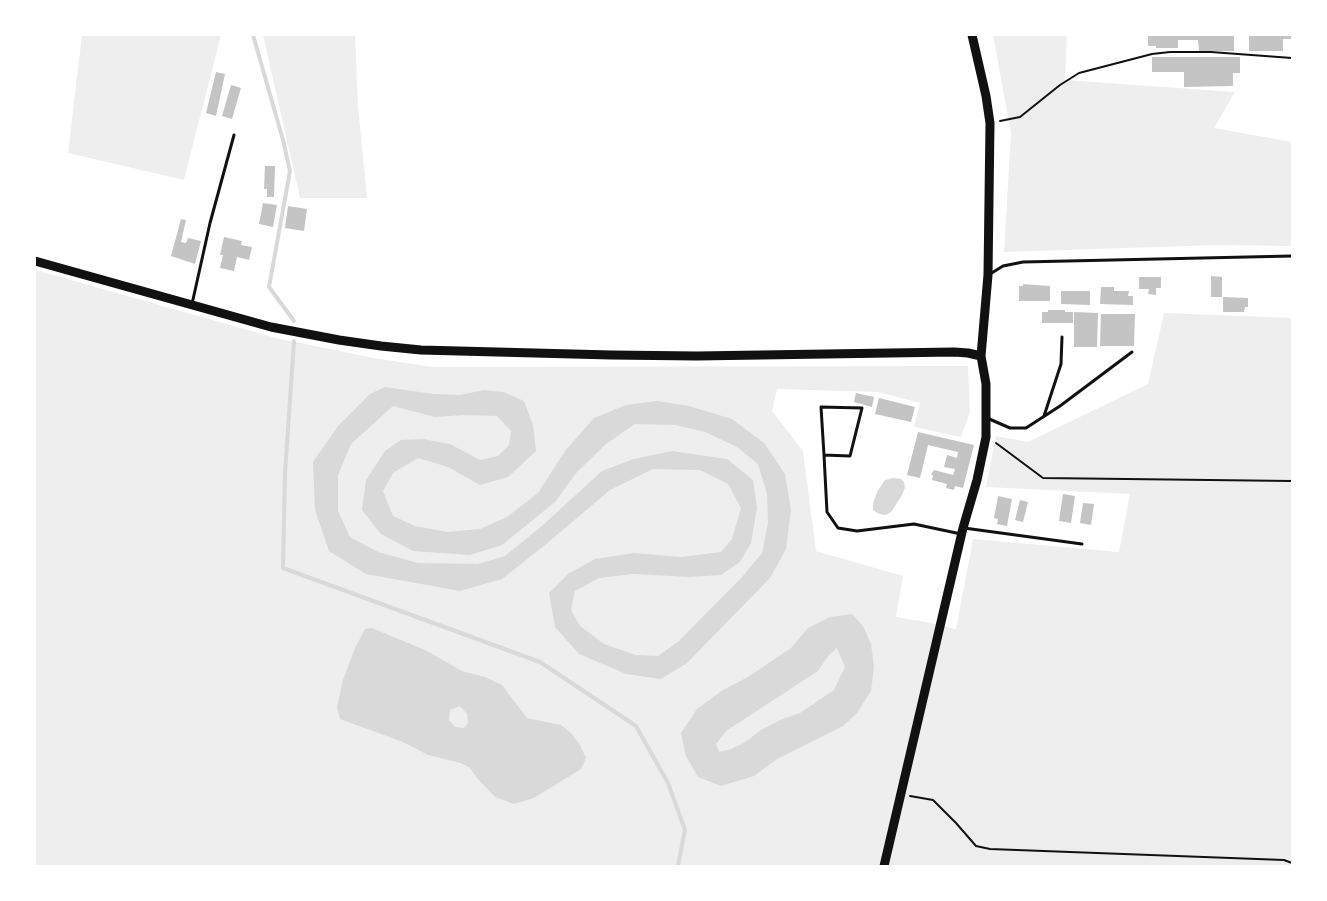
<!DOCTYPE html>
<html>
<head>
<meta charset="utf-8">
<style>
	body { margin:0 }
	#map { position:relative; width:1327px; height:901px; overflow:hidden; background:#fff; font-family:"Archivo Narrow",sans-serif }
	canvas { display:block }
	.frame { position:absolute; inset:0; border:36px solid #fff; pointer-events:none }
</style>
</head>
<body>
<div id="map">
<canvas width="1327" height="901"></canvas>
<div class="frame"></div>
</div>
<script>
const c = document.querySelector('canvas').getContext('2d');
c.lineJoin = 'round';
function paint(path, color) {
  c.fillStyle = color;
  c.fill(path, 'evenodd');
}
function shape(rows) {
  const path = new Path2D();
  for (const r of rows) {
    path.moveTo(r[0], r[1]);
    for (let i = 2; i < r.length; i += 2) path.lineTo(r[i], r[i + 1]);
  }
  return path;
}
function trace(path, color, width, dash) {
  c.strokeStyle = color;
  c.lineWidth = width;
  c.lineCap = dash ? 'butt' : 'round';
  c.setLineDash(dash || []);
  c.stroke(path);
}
const green = shape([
	[82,35,221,35,184,180,68,153],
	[263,35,355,35,358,106,367,198,300,198],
	[993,35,1067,35,1065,80,1235,92,1214,128,1292,142,1292,246,1218,245,1004,252,1011,133],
	[35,270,276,338,373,358,433,367,968,366,970,412,961,437,914,427,920,403,878,392,777,389,772,411,803,451,816,551,903,576,896,617,926,622,956,629,973,539,1119,552,1130,494,986,487,996,436,1028,442,1148,384,1164,313,1292,318,1292,866,35,866]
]);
const water = shape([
	[385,387,433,394,460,395,484,390,503,392,524,401,533,425,536,451,508,477,480,485,448,467,418,458,393,473,383,491,393,516,415,526,447,532,480,529,507,517,538,493,565,451,594,418,626,405,657,401,689,406,732,419,764,443,785,474,791,510,786,549,770,578,687,663,661,679,626,674,579,654,555,627,549,593,568,574,595,559,634,553,681,557,721,552,732,539,741,508,728,484,700,470,653,469,610,490,545,545,502,579,460,591,366,574,329,551,315,510,313,462,338,426,370,394],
	[393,406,435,417,464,415,497,416,511,431,509,445,498,456,480,460,450,444,423,439,401,440,385,451,366,480,362,510,381,534,413,551,470,555,502,545,555,502,577,472,606,444,635,424,676,425,705,432,737,447,758,464,767,494,768,523,762,553,742,577,679,641,658,656,636,655,604,644,580,626,571,610,575,591,599,578,633,574,689,577,721,575,740,562,751,543,757,508,753,480,727,459,672,451,634,459,602,471,543,525,505,556,478,564,418,563,378,552,350,537,338,511,338,475,351,444],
	[893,478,901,479,904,482,905,488,901,497,891,512,886,515,879,514,873,510,873,503,877,492,885,480],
	[852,614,863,626,871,644,874,667,871,691,857,713,843,726,777,759,754,776,721,786,698,777,686,756,681,733,697,709,723,690,748,677,791,648,808,628,830,617],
	[837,648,845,667,834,690,800,713,780,720,761,730,744,743,731,749,719,752,716,744,726,731,818,671,829,655],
	[372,628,425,650,462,671,485,677,502,685,527,718,561,725,571,733,580,745,586,758,581,769,534,798,514,804,495,797,477,778,470,768,461,763,428,755,403,742,340,719,337,707,343,680,355,648,365,629],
	[460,706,467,714,468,723,464,728,455,727,449,720,450,710]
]);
const stream = shape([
	[253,35,283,140,290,171,269,287,294,321],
	[294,341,285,473,283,568,540,662,636,726,668,783,685,830,678,866]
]);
const building = shape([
	[1148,35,1234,35,1234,51,1199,51,1198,40,1178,40,1178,48,1156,48,1156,46,1148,46],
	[1249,35,1292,35,1292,39,1283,39,1283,51,1249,51],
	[1152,57,1240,57,1240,73,1233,73,1233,86,1184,87,1184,72,1152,72],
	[216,72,225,74,216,116,206,113],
	[231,85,241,88,232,119,222,116],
	[265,166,275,166,274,197,267,197,267,189,264,189],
	[263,203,277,205,273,227,259,224],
	[288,206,307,209,304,231,285,228],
	[181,219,186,220,181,242,186,243,188,238,201,241,195,264,171,256],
	[224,237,242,241,241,245,252,247,249,260,237,257,234,271,220,268,223,255,220,255],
	[1211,276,1222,277,1222,297,1211,297],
	[1139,277,1161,277,1161,288,1156,288,1156,295,1148,294,1149,289,1139,289],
	[1023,284,1050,286,1050,301,1019,301,1019,286,1023,286],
	[1101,287,1114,287,1114,291,1129,291,1128,296,1133,296,1133,305,1100,304],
	[1061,291,1090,291,1090,305,1061,304],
	[1223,297,1248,298,1248,307,1245,307,1244,312,1223,312],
	[1048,310,1065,310,1065,312,1073,312,1073,323,1042,323,1042,312,1048,312],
	[1074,312,1098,313,1097,347,1074,347],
	[1101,314,1135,314,1134,346,1100,346],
	[856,393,874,397,872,407,854,402],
	[879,398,915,407,911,422,875,414],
	[918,432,974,445,963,488,955,486,954,490,946,488,947,484,932,480,933,475,931,475,934,470,953,475,955,469,944,467,947,455,957,458,958,452,928,445,920,478,907,475],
	[1063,494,1075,496,1071,523,1059,521],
	[998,496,1012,499,1007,526,997,524,998,519,994,518],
	[1020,500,1028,502,1023,522,1015,520],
	[1083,503,1094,504,1091,525,1080,523]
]);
const path = shape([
	[1000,121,1020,117,1060,85,1079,73,1152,54,1170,52,1211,52,1292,58],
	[996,443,1043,478,1292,481],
	[910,796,933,800,956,823,976,846,990,849,1284,860,1292,863]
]);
const service = shape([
	[990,274,1003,266,1023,262,1292,256],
	[192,304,210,223,234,135],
	[1044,416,1061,364,1062,337],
	[987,418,1010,428,1026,428,1060,406,1132,352],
	[824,455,850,456,862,408,821,407,824,455,827,512,838,528,857,531,914,524,961,534],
	[964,528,1082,544]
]);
const secondary = shape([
	[35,261,271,327,339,340,381,346,421,350,611,355,697,356,954,352,968,353,981,356],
	[884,866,963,528,977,480,986,437,986,384,981,356,988,275,990,123,986,96,972,35]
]);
paint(green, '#eee');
paint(water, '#d9d9d9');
trace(stream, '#d9d9d9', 4);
paint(building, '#c4c4c4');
trace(path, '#111', 2);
trace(service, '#111', 3);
trace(secondary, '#111', 9);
</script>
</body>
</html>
